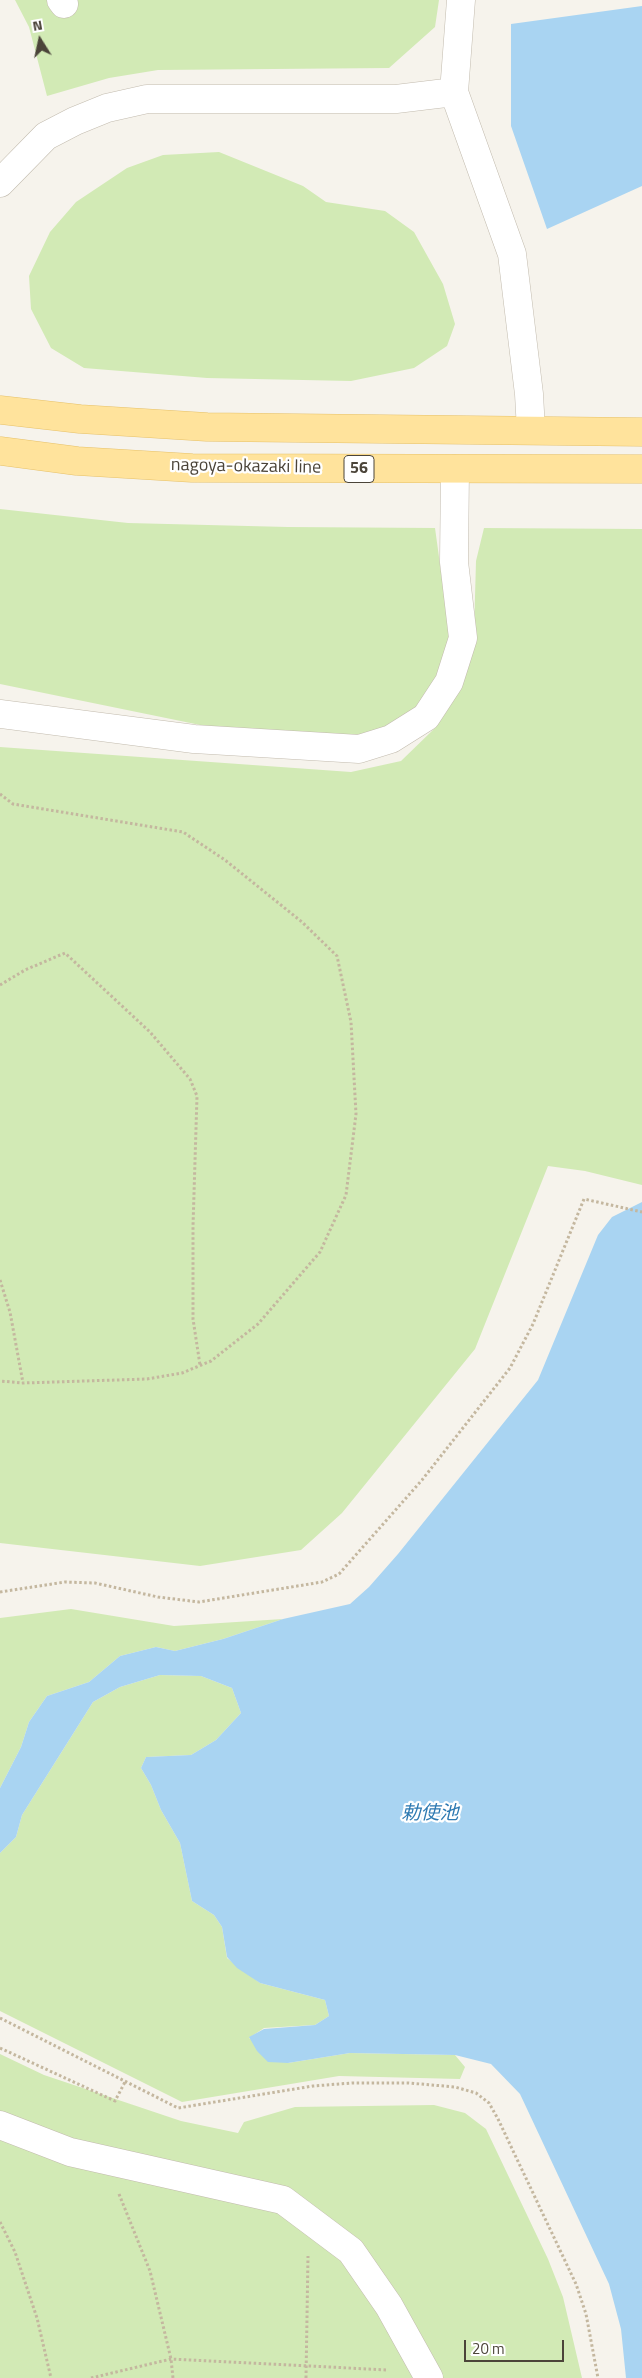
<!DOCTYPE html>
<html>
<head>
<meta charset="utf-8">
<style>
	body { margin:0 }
	#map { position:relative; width:642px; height:2378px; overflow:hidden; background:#f6f3ec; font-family:"Titillium Web",sans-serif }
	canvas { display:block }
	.north { position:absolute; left:15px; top:15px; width:50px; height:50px; -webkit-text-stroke:4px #fff; paint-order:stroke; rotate:350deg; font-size:14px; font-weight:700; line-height:20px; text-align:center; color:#4b4439 }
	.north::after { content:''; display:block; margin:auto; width:18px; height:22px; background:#4b4439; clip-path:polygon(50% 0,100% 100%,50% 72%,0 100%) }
	.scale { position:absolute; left:464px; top:2340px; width:100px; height:22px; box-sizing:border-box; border:2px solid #4b4439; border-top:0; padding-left:6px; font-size:15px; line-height:18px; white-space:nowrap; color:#4b4439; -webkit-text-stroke:4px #fff; paint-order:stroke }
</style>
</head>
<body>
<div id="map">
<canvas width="642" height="2378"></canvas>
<div class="north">N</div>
<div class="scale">20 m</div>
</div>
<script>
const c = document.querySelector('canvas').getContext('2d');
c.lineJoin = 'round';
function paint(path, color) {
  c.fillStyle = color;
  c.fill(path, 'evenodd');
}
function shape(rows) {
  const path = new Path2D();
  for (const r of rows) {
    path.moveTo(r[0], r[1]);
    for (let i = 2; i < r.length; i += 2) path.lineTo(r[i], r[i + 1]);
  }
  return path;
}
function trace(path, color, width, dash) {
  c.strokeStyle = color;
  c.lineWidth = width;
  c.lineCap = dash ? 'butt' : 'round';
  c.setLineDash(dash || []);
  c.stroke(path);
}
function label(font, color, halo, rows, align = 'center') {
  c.font = font + ' "Titillium Web","Noto Sans JP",sans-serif';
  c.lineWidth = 4.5;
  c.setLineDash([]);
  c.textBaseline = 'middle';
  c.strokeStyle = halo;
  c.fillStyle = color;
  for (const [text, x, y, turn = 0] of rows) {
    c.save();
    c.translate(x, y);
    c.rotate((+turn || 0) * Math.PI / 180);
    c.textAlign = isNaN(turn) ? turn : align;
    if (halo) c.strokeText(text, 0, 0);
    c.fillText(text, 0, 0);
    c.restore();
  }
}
const green = shape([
	[15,0,439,0,435,27,389,68,158,70,109,78,47,96,29,27],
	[219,152,303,186,326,202,385,211,414,232,443,284,455,324,447,346,414,368,351,381,207,378,84,368,51,348,31,309,29,276,50,232,76,202,127,168,163,155],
	[0,509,128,523,288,527,435,528,443,586,452,628,443,676,414,711,378,731,346,739,210,727,0,684],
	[484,528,642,529,642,1185,585,1171,548,1166,475,1349,342,1513,301,1550,200,1566,0,1543,0,747,351,772,401,761,435,728,462,680,474,633,476,561],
	[71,1609,174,1626,283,1619,223,1639,175,1651,156,1647,120,1656,89,1682,47,1696,29,1722,21,1747,0,1788,0,1618],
	[160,1675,201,1676,232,1688,241,1713,216,1740,191,1755,146,1757,141,1768,151,1785,161,1810,180,1843,192,1901,214,1915,222,1927,227,1958,260,1983,325,2000,329,2016,315,2025,264,2028,249,2038,288,2063,350,2053,455,2055,465,2067,460,2079,339,2076,182,2102,0,2011,0,1853,16,1837,22,1815,93,1702,120,1687],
	[0,2054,44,2075,181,2121,238,2133,244,2122,295,2107,434,2105,465,2113,486,2129,548,2259,563,2297,582,2378,0,2378]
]);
const water = shape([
	[642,6,642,186,547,229,511,126,511,24],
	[642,1202,642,2378,626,2378,621,2329,609,2284,520,2094,491,2064,455,2055,350,2053,288,2063,268,2062,257,2051,249,2037,264,2029,315,2025,329,2016,325,2000,260,1983,237,1968,227,1957,222,1927,214,1915,192,1901,180,1843,161,1810,151,1785,141,1768,146,1757,191,1755,216,1740,241,1713,232,1688,201,1676,160,1675,120,1687,93,1702,22,1815,16,1837,0,1853,0,1788,21,1747,29,1722,47,1696,89,1682,120,1656,156,1647,175,1651,223,1639,283,1619,350,1604,369,1587,398,1554,538,1380,598,1235,612,1217]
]);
const path = shape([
	[0,794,13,804,183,832,225,860,302,922,337,956,351,1022,356,1114,346,1195,320,1252,258,1324,211,1361,182,1373,147,1379,23,1383,0,1381],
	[0,985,25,970,65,953,150,1032,190,1079,197,1096,193,1226,193,1319,200,1365],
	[0,1280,10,1312,23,1383],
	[0,1592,65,1582,95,1583,158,1597,199,1602,322,1582,339,1574,422,1480,510,1368,533,1324,584,1199,642,1212],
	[0,2018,178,2108,313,2086,352,2083,409,2083,455,2087,476,2093,489,2103,498,2119,576,2284,586,2314,598,2378],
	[0,2048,115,2101,125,2082],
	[119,2194,150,2271,171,2359,173,2378],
	[0,2222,15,2252,37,2318,51,2378],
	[91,2378,171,2359,388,2370],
	[306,2378,308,2256]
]);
const minor = shape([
	[61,0,64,4],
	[461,0,454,92,512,254,529,394,531,430],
	[0,183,46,136,75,121,107,108,147,99,396,99,454,92],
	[0,714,194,739,359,749,391,739,426,717,449,682,463,638,454,562,455,469],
	[0,2125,70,2152,283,2200,351,2251,389,2306,429,2378]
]);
const major = shape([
	[0,410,80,419,207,427,642,432],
	[0,451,77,461,192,468,642,469]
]);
const shields = [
	[359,469,30]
];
const shieldNames = [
	["56",359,469]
];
const streetNames = [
	["nagoya-okazaki line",246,467,1]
];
const waterNames = [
	["勅使池",430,1814]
];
paint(green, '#d2eab5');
paint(water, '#a9d4f2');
trace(minor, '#c2bbae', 29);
trace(major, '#e6c16a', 29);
trace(path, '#c4b79f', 3, [2.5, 2.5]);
trace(minor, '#fff', 28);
trace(major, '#ffe39c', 28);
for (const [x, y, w] of shields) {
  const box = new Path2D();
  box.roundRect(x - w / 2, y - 13.5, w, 27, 4);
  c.fillStyle = '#fff';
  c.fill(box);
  trace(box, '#4b4439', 1);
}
label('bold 16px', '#4b4439', null, shieldNames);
label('18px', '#4b4439', '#fff', streetNames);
label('italic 19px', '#2e7ab2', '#fff', waterNames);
</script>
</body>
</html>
